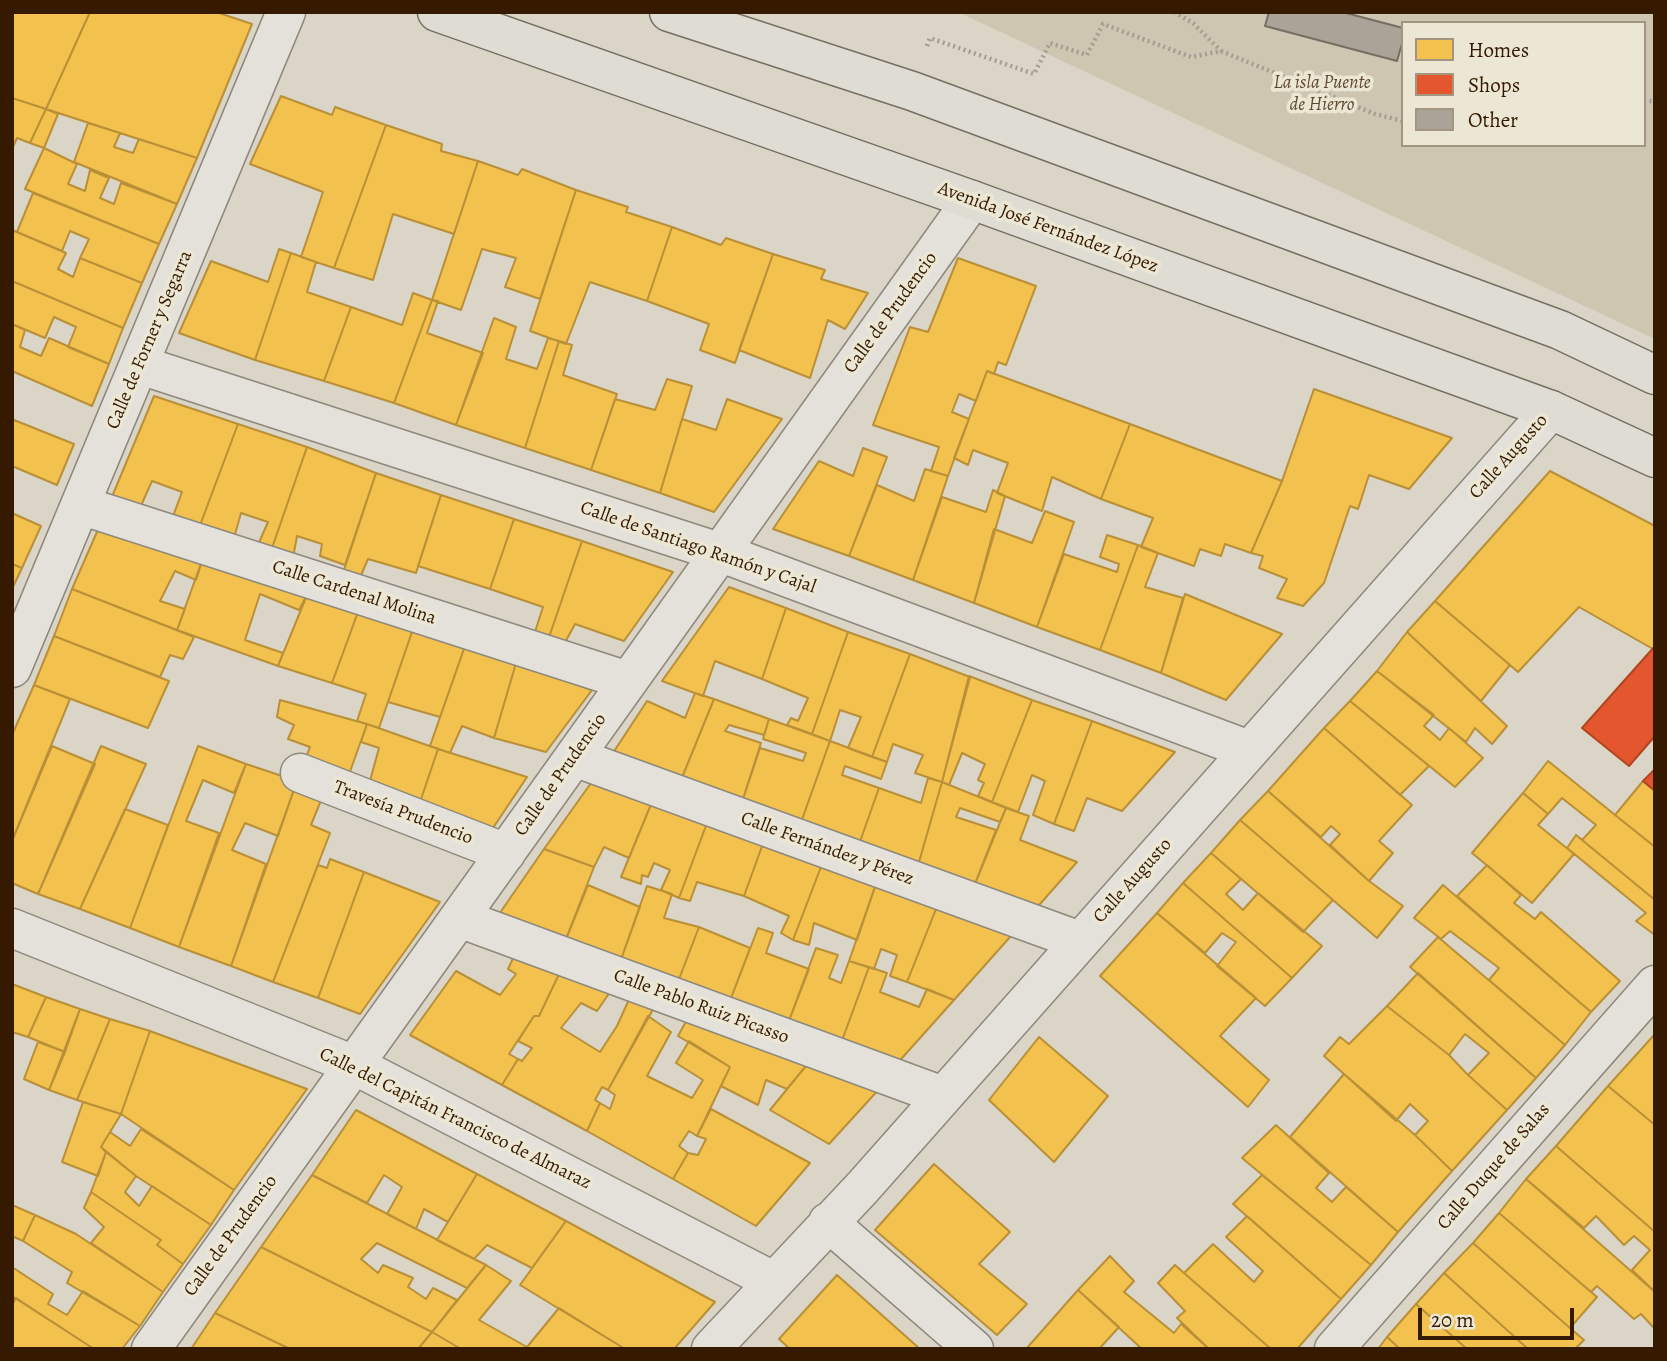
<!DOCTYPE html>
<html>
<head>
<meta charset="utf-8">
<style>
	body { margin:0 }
	#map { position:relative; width:1667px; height:1361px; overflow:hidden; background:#dad5c6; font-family:Alegreya,serif }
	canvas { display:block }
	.frame { position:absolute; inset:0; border:14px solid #351a00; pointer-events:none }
	.legend { position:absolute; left:1401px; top:21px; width:245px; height:126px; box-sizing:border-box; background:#ece7d5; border:2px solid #a39580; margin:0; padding:9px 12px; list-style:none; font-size:21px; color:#351a00 }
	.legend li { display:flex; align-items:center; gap:14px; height:35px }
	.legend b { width:35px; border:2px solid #a39580 }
	.scale { position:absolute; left:1418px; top:1308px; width:156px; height:32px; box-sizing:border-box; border:4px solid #351a00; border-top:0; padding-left:9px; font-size:21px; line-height:24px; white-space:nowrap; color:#351a00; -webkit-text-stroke:5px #ece7d5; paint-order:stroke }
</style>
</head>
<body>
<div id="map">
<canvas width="1667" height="1361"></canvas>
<div class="frame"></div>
<ul class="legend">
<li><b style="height:19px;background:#f2c14e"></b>Homes</li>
<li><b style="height:19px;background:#e4572e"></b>Shops</li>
<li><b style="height:19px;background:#a9a497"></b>Other</li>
</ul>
<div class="scale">20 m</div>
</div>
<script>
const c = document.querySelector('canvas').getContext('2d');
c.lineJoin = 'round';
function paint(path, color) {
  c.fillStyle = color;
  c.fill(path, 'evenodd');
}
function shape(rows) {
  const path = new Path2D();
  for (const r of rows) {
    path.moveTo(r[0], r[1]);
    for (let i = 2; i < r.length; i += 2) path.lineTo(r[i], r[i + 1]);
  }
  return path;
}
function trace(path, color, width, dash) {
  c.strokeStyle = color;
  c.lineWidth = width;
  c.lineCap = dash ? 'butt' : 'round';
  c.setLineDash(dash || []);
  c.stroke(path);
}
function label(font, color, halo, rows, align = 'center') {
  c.font = font + ' Alegreya,serif';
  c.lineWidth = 7;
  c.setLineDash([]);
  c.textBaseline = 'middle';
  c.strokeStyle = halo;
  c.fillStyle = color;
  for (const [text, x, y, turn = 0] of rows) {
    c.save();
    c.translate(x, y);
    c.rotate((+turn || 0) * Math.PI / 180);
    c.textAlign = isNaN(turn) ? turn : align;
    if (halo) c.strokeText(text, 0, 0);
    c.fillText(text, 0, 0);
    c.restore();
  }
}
const green = shape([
	[958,12,1655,12,1655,339],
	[1403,23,1644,23,1644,145,1403,145]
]);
const homes = shape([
	[12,12,90,12,46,109,12,98,12,12],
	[90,12,216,12,252,24,197,158,46,109,90,12],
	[281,96,332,115,335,107,386,125,334,268,301,257,323,192,250,164,281,96],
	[12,98,46,109,30,143,17,138,12,149,12,98],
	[46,109,58,114,44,148,30,143,46,109],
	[88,123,120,133,114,147,133,153,139,139,197,158,177,204,74,162,88,123],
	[386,125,442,144,441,151,478,161,454,234,393,214,373,280,334,268,386,125],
	[44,148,77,164,68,184,85,191,90,170,109,178,100,198,114,204,121,183,177,204,159,244,25,189,44,148],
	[478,161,518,175,522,169,576,190,540,299,505,287,516,258,482,249,461,310,432,300,478,161],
	[576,190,628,207,626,212,672,227,647,301,590,282,566,344,530,331,576,190],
	[33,193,159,244,142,283,80,258,89,239,70,231,62,251,17,232,33,193],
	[672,227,721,245,726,238,773,254,735,363,700,350,709,324,647,301,672,227],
	[12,230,66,253,58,269,73,277,80,258,142,283,123,328,12,281,12,230],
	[279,249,291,253,255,360,179,333,211,261,268,282,279,249],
	[291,253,316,262,307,292,351,307,324,381,255,360,291,253],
	[773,254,825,270,821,279,868,293,845,329,828,320,810,378,739,350,773,254],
	[958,258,1036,286,1006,365,998,362,994,374,987,371,976,401,959,394,952,412,969,419,948,476,931,471,939,447,873,425,910,327,928,332,958,258],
	[12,281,123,328,109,364,68,347,76,327,54,317,45,338,12,324,12,281],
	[413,293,432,300,394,403,324,381,351,307,402,325,413,293],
	[432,300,438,301,427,333,483,353,456,425,394,403,432,300],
	[494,318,516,327,506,359,537,369,548,338,559,341,525,448,456,425,494,318],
	[12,324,25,330,20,347,41,356,49,338,109,364,92,406,12,371,12,324],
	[559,341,572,345,563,375,617,394,591,470,525,448,559,341],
	[987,371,1130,424,1101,499,1052,477,1042,511,997,493,1008,463,973,450,968,465,954,458,987,371],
	[667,379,692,386,660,493,591,470,615,399,655,410,667,379],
	[1314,389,1452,438,1409,489,1369,475,1358,509,1350,506,1324,583,1303,606,1277,598,1287,579,1259,568,1263,556,1251,553,1282,481,1314,389],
	[154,396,238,424,199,528,172,519,182,492,152,481,140,508,111,499,154,396],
	[727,399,782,419,714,512,660,493,682,419,716,430,727,399],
	[14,420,74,444,57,485,12,466,12,424,14,420],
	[238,424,307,447,271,551,257,547,268,522,241,513,234,538,199,528,238,424],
	[1130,424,1282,481,1251,553,1225,544,1221,556,1200,549,1194,566,1141,547,1153,518,1101,499,1130,424],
	[307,447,376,473,345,565,320,556,322,544,297,536,293,558,271,551,307,447],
	[863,448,887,457,849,556,773,529,819,461,853,476,863,448],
	[925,469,948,476,913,580,849,556,877,485,914,501,925,469],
	[1550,471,1655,526,1655,646,1653,649,1579,607,1518,672,1435,601,1550,471],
	[376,473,441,495,416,573,368,559,359,580,342,576,376,473],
	[993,490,1005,496,974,603,913,580,942,497,986,512,993,490],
	[441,495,514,519,490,589,418,566,441,495],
	[1045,511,1074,522,1037,627,974,603,994,529,1032,543,1045,511],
	[12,513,41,526,22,568,12,564,12,513],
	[514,519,582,541,547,643,533,638,543,607,490,589,514,519],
	[100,525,203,558,196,580,175,571,160,601,185,609,177,630,72,589,100,525],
	[1107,535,1138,545,1100,650,1037,627,1064,554,1117,572,1119,564,1100,557,1107,535],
	[582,541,673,572,624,641,575,624,562,648,547,643,582,541],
	[1138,545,1158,553,1145,587,1183,598,1161,673,1100,650,1138,545],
	[203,558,307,595,299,610,260,594,245,640,283,653,278,666,177,630,203,558],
	[12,564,22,568,12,589,12,564],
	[729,587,786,608,762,679,715,661,703,696,662,681,729,587],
	[72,589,194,637,183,659,170,655,160,677,54,636,72,589],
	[1185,594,1282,634,1226,700,1161,673,1185,594],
	[307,595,358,612,332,683,278,666,307,595],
	[1435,601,1510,665,1481,701,1407,632,1435,601],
	[786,608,848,632,812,734,787,725,791,718,798,721,808,698,762,679,786,608],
	[358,612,413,629,379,728,357,721,366,694,332,683,358,612],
	[413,629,465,646,440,717,388,702,413,629],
	[848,632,910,654,872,757,848,748,861,717,840,710,830,741,812,734,848,632],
	[1407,632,1507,726,1492,744,1475,728,1466,742,1377,671,1407,632],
	[54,636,169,681,148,728,34,685,54,636],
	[465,646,516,663,494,738,462,726,450,753,430,746,465,646],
	[910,654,970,677,942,782,915,773,923,755,893,744,887,762,872,757,910,654],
	[516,663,592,690,546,752,494,738,516,663],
	[1377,671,1434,715,1424,726,1440,740,1449,728,1483,758,1455,787,1350,701,1377,671],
	[969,676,1032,700,992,802,978,796,984,783,978,780,985,764,962,753,949,785,942,782,969,676],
	[34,685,70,699,12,841,12,735,34,685],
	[695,693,714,699,679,785,609,759,647,701,685,718,695,693],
	[714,699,769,719,764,735,729,725,725,731,761,743,740,808,679,785,714,699],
	[280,700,367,724,347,780,303,765,310,747,288,739,294,725,277,717,280,700],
	[1032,700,1092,721,1054,824,1033,815,1045,781,1032,775,1018,812,992,802,1032,700],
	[1350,701,1429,766,1400,795,1324,728,1350,701],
	[769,719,830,741,799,828,740,808,760,748,803,761,806,753,763,739,769,719],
	[1092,721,1175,752,1122,811,1087,798,1074,831,1054,824,1092,721],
	[367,724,438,749,419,805,368,788,379,748,361,742,367,724],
	[1324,728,1412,805,1379,841,1393,853,1369,881,1330,845,1340,834,1331,826,1321,837,1268,791,1324,728],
	[830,741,887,762,881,779,845,766,842,775,879,788,857,850,799,828,830,741],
	[52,746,95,764,38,894,12,883,12,841,52,746],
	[101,746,146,764,80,909,38,894,101,746],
	[198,746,246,764,234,793,203,780,186,821,219,833,179,947,130,928,198,746],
	[438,749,527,777,491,831,419,805,438,749],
	[1548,761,1655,847,1655,900,1582,840,1596,825,1562,798,1548,814,1523,793,1548,761],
	[246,764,297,781,278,836,245,823,232,850,266,864,231,966,179,947,246,764],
	[596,776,654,797,629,858,604,847,594,867,544,849,596,776],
	[928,778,942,782,917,869,857,850,879,788,921,803,928,778],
	[297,781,324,793,311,825,330,833,273,982,231,966,297,781],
	[1643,781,1655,791,1655,847,1615,815,1643,781],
	[942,782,1006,808,1000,822,960,808,956,817,996,830,972,891,917,869,942,782],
	[1268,791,1369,881,1403,906,1377,938,1240,820,1268,791],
	[1523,793,1548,814,1538,825,1574,854,1532,903,1472,853,1523,793],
	[654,797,710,815,679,898,661,890,670,870,654,863,648,877,642,875,641,884,621,877,654,797],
	[1006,808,1029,816,1020,840,1077,862,1033,912,972,891,1006,808],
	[125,809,168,825,130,928,80,909,125,809],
	[710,815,765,838,744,896,697,882,690,901,679,898,710,815],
	[1240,820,1333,900,1303,932,1211,853,1240,820],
	[1576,835,1655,900,1655,935,1636,921,1646,913,1567,848,1576,835],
	[765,838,824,859,793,940,781,933,789,916,744,896,765,838],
	[544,849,594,867,564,944,495,920,544,849],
	[1211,853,1241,879,1226,894,1243,910,1258,893,1322,946,1292,978,1183,883,1211,853],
	[330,859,364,872,318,998,273,982,318,865,327,868,330,859],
	[824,859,878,878,857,940,814,923,809,945,793,940,824,859],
	[1487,865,1521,895,1514,903,1535,919,1541,912,1620,981,1591,1012,1457,896,1487,865],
	[364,872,440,902,360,1014,318,998,364,872],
	[878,878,940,899,907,982,890,976,897,955,881,949,874,969,849,961,878,878],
	[1183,883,1292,978,1265,1006,1217,966,1236,942,1222,933,1205,953,1157,913,1183,883],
	[588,885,640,907,619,965,564,944,588,885],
	[1443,885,1591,1012,1565,1045,1489,980,1499,968,1450,931,1441,939,1414,918,1443,885],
	[647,886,672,894,664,918,699,927,676,987,619,965,647,886],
	[940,899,1018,928,954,1000,907,982,940,899],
	[1157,913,1256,998,1220,1036,1269,1080,1248,1107,1100,976,1157,913],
	[699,927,750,948,728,1006,676,987,699,927],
	[758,928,773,933,766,953,809,969,787,1026,728,1006,758,928],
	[1438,937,1565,1045,1536,1078,1410,967,1438,937],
	[816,948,838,955,829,978,841,983,849,961,869,967,840,1046,787,1026,816,948],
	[516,952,561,970,539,1016,534,1016,509,1054,518,1059,502,1085,410,1035,456,971,500,995,516,974,508,969,516,952],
	[869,967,887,973,880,992,919,1007,927,989,954,1000,894,1067,840,1046,869,967],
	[561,970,612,989,597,1011,581,1003,561,1028,600,1052,617,1026,631,995,656,1004,608,1090,602,1087,595,1100,600,1103,587,1131,502,1085,518,1059,522,1061,532,1048,518,1041,534,1016,539,1016,561,970],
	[1418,973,1536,1078,1507,1110,1468,1075,1489,1053,1465,1034,1449,1055,1387,1006,1418,973],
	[12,984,46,997,28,1037,12,1032,12,984],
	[46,997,80,1009,65,1052,28,1037,46,997],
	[1387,1006,1449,1055,1468,1075,1507,1110,1452,1171,1415,1135,1428,1121,1410,1104,1396,1121,1324,1056,1340,1037,1349,1044,1387,1006],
	[80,1009,110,1019,77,1100,49,1090,80,1009],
	[690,1014,810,1061,787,1089,766,1080,758,1105,721,1086,730,1067,678,1036,690,1014],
	[648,1016,671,1032,647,1076,692,1098,703,1080,676,1063,689,1041,730,1067,697,1136,689,1131,679,1146,688,1153,673,1179,587,1131,600,1103,610,1109,615,1095,608,1090,648,1016],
	[110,1019,150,1031,121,1114,77,1100,110,1019],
	[150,1031,307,1089,234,1190,121,1114,150,1031],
	[1655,1034,1655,1125,1608,1086,1655,1034],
	[1039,1037,1108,1096,1054,1162,989,1100,1039,1037],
	[38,1042,65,1052,49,1090,24,1079,38,1042],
	[810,1061,881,1087,829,1144,770,1110,810,1061],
	[1344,1074,1415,1135,1452,1171,1398,1232,1290,1137,1344,1074],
	[1608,1086,1655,1125,1655,1232,1556,1146,1608,1086],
	[83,1102,121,1114,101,1147,106,1152,98,1176,62,1162,83,1102],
	[711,1109,810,1163,756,1226,673,1179,688,1153,698,1155,706,1139,697,1136,711,1109],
	[356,1110,477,1174,448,1222,424,1209,416,1229,387,1214,402,1187,384,1175,367,1203,312,1175,356,1110],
	[1276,1125,1329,1173,1316,1188,1332,1202,1346,1187,1398,1232,1371,1265,1242,1158,1276,1125],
	[141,1129,234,1190,211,1225,136,1176,101,1147,110,1132,130,1146,141,1129],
	[1556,1146,1655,1232,1655,1292,1632,1270,1650,1250,1634,1236,1624,1245,1596,1216,1584,1228,1526,1179,1556,1146],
	[106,1152,136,1176,125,1192,139,1206,152,1186,211,1225,183,1264,157,1245,161,1240,91,1192,106,1152],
	[934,1164,1010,1232,979,1264,1027,1304,997,1335,875,1230,934,1164],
	[477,1174,566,1221,532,1268,487,1245,474,1259,437,1240,477,1174],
	[312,1175,486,1265,467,1288,377,1243,361,1259,378,1273,383,1265,413,1278,408,1287,426,1299,433,1288,457,1300,432,1332,261,1247,312,1175],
	[1262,1175,1371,1265,1341,1299,1233,1204,1262,1175],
	[1526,1179,1655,1292,1655,1329,1641,1314,1634,1319,1597,1286,1591,1292,1499,1213,1526,1179],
	[91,1192,161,1240,157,1245,183,1264,163,1292,91,1243,104,1227,84,1208,91,1192],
	[12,1205,35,1215,23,1241,12,1236,12,1205],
	[1499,1213,1597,1297,1570,1328,1473,1243,1499,1213],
	[35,1215,76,1234,163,1292,140,1326,67,1283,72,1272,23,1241,35,1215],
	[1247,1216,1341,1299,1297,1349,1271,1349,1184,1273,1213,1244,1254,1282,1263,1271,1226,1237,1247,1216],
	[566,1221,715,1302,674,1349,625,1349,520,1285,566,1221],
	[1473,1243,1570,1328,1584,1340,1575,1349,1528,1349,1444,1273,1473,1243],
	[261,1247,432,1332,418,1349,290,1349,215,1313,261,1247],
	[1110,1256,1134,1281,1124,1292,1174,1333,1181,1324,1209,1349,1142,1349,1078,1290,1110,1256],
	[486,1265,511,1281,479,1320,527,1347,559,1308,625,1349,461,1349,432,1332,486,1265],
	[1175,1265,1184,1273,1271,1349,1209,1349,1177,1318,1185,1311,1158,1283,1175,1265],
	[12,1267,53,1294,48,1304,67,1315,83,1291,140,1326,122,1349,94,1349,12,1296,12,1267],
	[1444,1273,1528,1349,1467,1349,1416,1304,1444,1273],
	[837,1275,920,1349,790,1349,779,1339,837,1275],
	[1078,1290,1119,1327,1099,1349,1026,1349,1078,1290],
	[16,1298,94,1349,12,1349,12,1305,16,1298],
	[1416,1304,1467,1349,1400,1349,1387,1337,1416,1304],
	[215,1313,290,1349,191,1349,215,1313],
	[432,1332,461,1349,418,1349,432,1332],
	[1387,1337,1400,1349,1378,1349,1387,1337]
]);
const shops = shape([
	[1655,646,1655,736,1629,766,1582,728,1655,646],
	[1655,769,1655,791,1643,781,1655,769]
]);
const building = shape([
	[1269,12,1342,12,1403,28,1403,40,1397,61,1265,26,1269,12]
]);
const path = shape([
	[1174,12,1193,23,1221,51],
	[927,46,930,38,1034,74,1050,43,1087,55,1103,24,1191,57,1221,51,1375,114,1403,121],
	[1644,101,1655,101]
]);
const street = shape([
	[140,365,719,552,1249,750],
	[80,505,628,681],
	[12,668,286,12],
	[574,757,1080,941],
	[300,773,506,853],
	[459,918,943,1096],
	[12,928,354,1065,773,1281],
	[828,1222,974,1349],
	[151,1349,972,200],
	[711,1349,863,1187,1551,410],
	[1334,1349,1655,985]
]);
const primary = shape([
	[437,12,972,200,1551,410,1655,458],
	[669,12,912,91,1560,330,1655,375]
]);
const parkNames = [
	["La isla Puente",1322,83],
	["de Hierro",1322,105]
];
const streetNames = [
	["Avenida José Fernández López",1048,228,20],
	["Calle de Prudencio",891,313,-54],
	["Calle de Forner y Segarra",150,340,-67],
	["Calle Augusto",1509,457,-48],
	["Calle de Santiago Ramón y Cajal",698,548,19],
	["Calle Cardenal Molina",354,593,18],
	["Calle de Prudencio",561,775,-55],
	["Travesía Prudencio",403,813,21],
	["Calle Fernández y Pérez",827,849,20],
	["Calle Augusto",1133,881,-48],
	["Calle Pablo Ruiz Picasso",701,1007,20],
	["Calle del Capitán Francisco de Almaraz",455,1119,26],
	["Calle Duque de Salas",1494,1167,-49],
	["Calle de Prudencio",231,1236,-54]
];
paint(green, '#cec6b0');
paint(homes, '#f2c14e');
trace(homes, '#b98f37', 2);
paint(shops, '#e4572e');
trace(shops, '#b04520', 2);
paint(building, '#a9a497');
trace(building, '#766e62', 2);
trace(street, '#8e887c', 41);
trace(primary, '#766e62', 41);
trace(path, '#a29d94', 4.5, [2, 3.5]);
trace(street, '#e3e1d9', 38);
trace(primary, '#dedcd3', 38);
label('italic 19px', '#604a2f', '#ece7d5', parkNames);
label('19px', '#351a00', '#ece7d5', streetNames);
</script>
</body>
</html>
